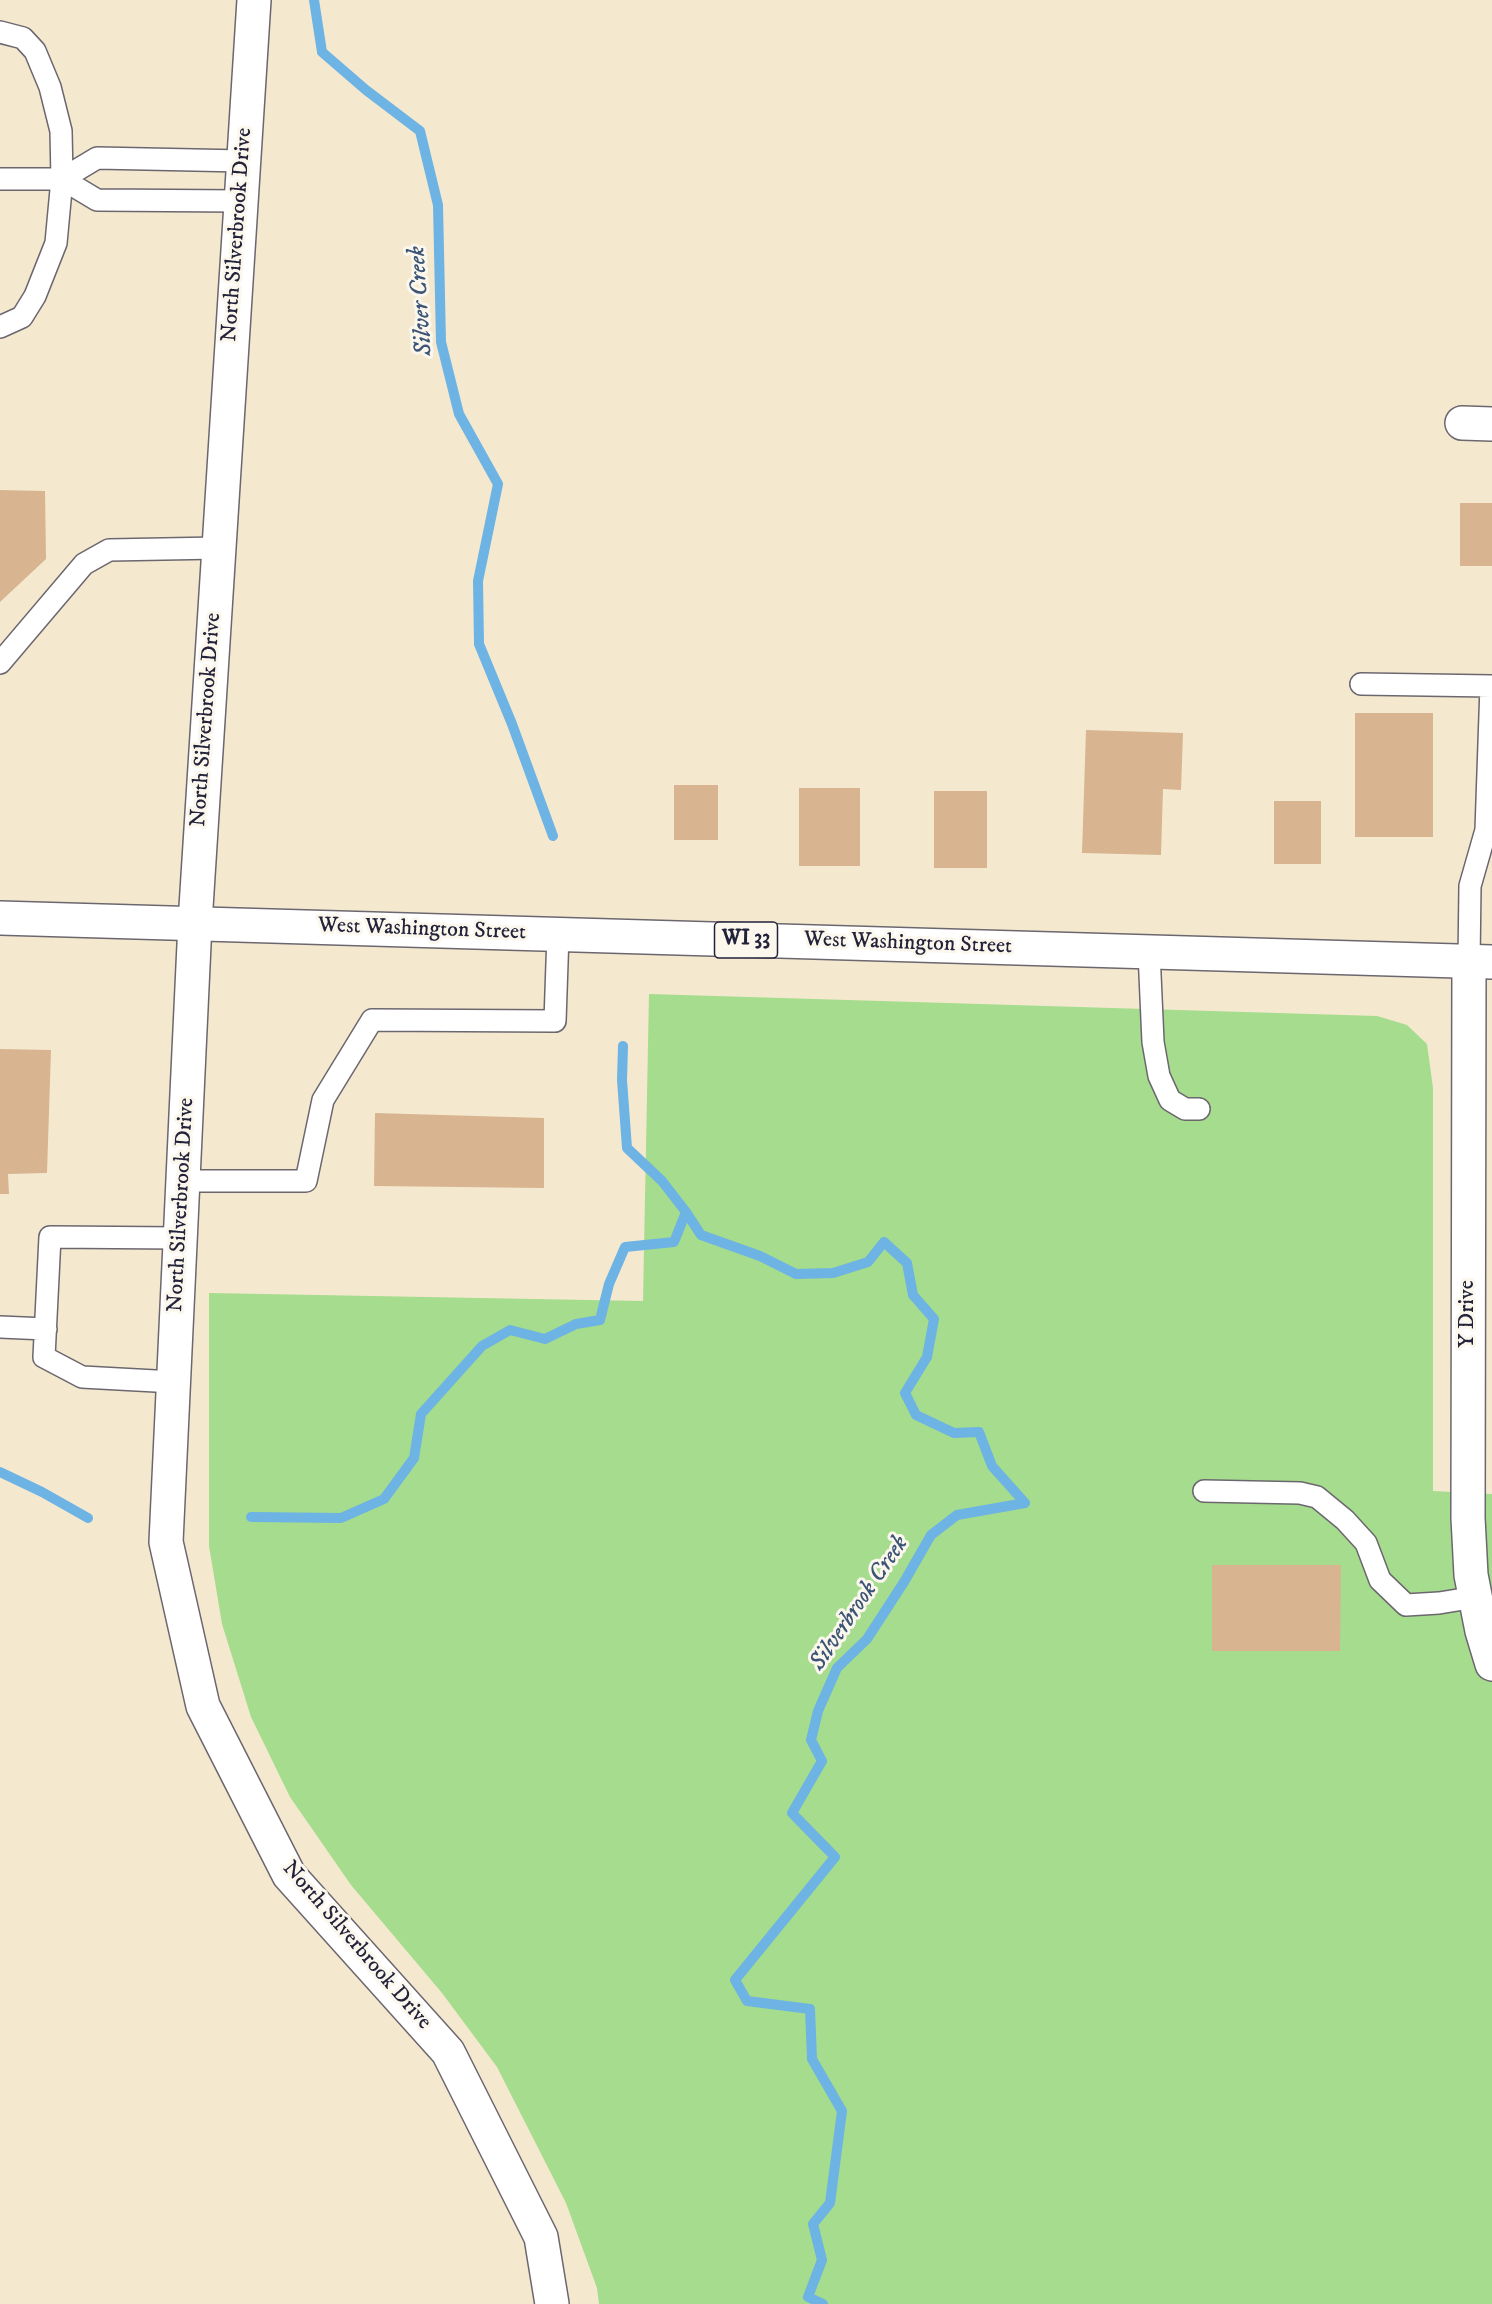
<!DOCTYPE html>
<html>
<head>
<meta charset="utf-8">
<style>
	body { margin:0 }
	canvas { display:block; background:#f4e8cf }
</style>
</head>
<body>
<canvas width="1492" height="2304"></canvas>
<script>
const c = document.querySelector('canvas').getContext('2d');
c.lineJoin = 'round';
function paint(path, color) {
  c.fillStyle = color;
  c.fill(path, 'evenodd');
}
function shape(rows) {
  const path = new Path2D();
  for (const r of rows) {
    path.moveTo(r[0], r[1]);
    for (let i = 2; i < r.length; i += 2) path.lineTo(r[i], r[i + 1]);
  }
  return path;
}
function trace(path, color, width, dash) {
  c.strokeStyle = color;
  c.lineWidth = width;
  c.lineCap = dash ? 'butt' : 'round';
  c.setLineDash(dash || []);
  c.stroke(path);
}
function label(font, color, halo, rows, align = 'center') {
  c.font = font + ' "IM FELL DW Pica",serif';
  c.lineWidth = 6;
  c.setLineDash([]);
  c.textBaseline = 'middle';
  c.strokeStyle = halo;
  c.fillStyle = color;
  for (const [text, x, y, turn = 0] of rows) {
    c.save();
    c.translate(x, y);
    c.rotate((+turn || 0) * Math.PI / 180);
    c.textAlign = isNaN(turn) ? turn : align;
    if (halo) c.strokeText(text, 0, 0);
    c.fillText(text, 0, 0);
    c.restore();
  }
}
const green = shape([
	[649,994,1377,1016,1407,1025,1427,1044,1433,1088,1433,1491,1492,1494,1492,2304,599,2304,597,2288,566,2203,497,2067,442,1993,351,1885,290,1797,251,1717,222,1624,209,1546,209,1293,643,1301]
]);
const stream = shape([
	[314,0,322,52,366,90,420,131,438,205,441,342,459,414,498,484,478,581,479,644,512,724,553,836],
	[686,1212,701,1235,760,1256,796,1274,833,1273,868,1262,884,1242,907,1263,913,1295,934,1319,927,1357,905,1393,916,1415,954,1433,979,1432,992,1466,1025,1503,957,1515,931,1535,904,1582,867,1639,837,1668,818,1711,811,1740,822,1761,792,1813,835,1857,735,1980,747,2001,810,2009,812,2059,842,2111,830,2203,813,2224,822,2260,808,2297,823,2304],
	[0,1472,42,1492,88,1518],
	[251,1517,341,1518,384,1499,414,1458,421,1414,482,1346,510,1330,545,1339,576,1324,600,1320,609,1284,625,1247,674,1242,686,1212,662,1181,627,1148,622,1080,623,1046]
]);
const building = shape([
	[0,490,45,491,46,559,0,602],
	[1460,503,1492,503,1492,566,1460,566],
	[1355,713,1433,713,1433,837,1355,837],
	[1086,730,1183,733,1181,790,1163,789,1161,855,1082,853],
	[674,785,718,785,718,840,674,840],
	[799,788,860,788,860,866,799,866],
	[934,791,987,791,987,868,934,868],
	[1274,801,1321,801,1321,864,1274,864],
	[0,1049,51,1050,47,1173,8,1174,9,1194,0,1194],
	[375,1113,544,1118,544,1188,374,1186],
	[1212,1565,1341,1565,1340,1651,1212,1651]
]);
const lane = shape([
	[0,32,23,38,35,51,50,87,61,131,62,179,56,243,35,296,22,317,0,327],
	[0,179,62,179,97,158,243,161],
	[62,179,97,200,240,201],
	[0,663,84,564,109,550,218,548],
	[1361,684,1492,686],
	[1149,952,1153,1042,1159,1076,1170,1100,1185,1109,1199,1109],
	[1469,961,1470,886,1486,830,1491,686],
	[183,1181,306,1181,323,1100,372,1020,555,1021,558,934],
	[0,1327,46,1329],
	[174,1382,82,1377,44,1357,50,1237,180,1238],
	[1204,1491,1300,1493,1317,1497,1345,1520,1366,1543,1380,1580,1406,1605,1439,1603,1476,1597]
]);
const street = shape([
	[254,0,195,923,166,1542,203,1706,289,1875,448,2052,541,2237,552,2304],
	[1462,423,1492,424],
	[1469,961,1468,1518,1471,1575,1482,1631,1492,1664]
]);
const primary = shape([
	[0,918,1492,962]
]);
const shields = [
	[746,940,63]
];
const shieldNames = [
	["WI 33",746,940]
];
const streetNames = [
	["North Silverbrook Drive",238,235,-86],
	["North Silverbrook Drive",207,720,-86],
	["West Washington Street",422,930,2],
	["West Washington Street",908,944,2],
	["North Silverbrook Drive",182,1205,-87],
	["Y Drive",1468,1314,-90],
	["North Silverbrook Drive",356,1946,49]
];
const waterNames = [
	["Silver Creek",422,301,-94],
	["Silverbrook Creek",860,1604,-56]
];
paint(green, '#a6dc8d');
trace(stream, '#6db3e4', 10);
paint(building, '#d8b590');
trace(lane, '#6c676f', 24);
trace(street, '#6c676f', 36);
trace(primary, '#6c676f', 36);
trace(lane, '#fff', 21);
trace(street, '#fff', 33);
trace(primary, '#fff', 33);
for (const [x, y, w] of shields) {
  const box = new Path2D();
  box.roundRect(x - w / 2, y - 18, w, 36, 4.5);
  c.fillStyle = '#fbf7ec';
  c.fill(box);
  trace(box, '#22223b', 1.5);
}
label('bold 21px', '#22223b', null, shieldNames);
label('22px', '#22223b', '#fbf7ec', streetNames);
label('italic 24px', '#3c5576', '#fbf7ec', waterNames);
</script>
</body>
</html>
